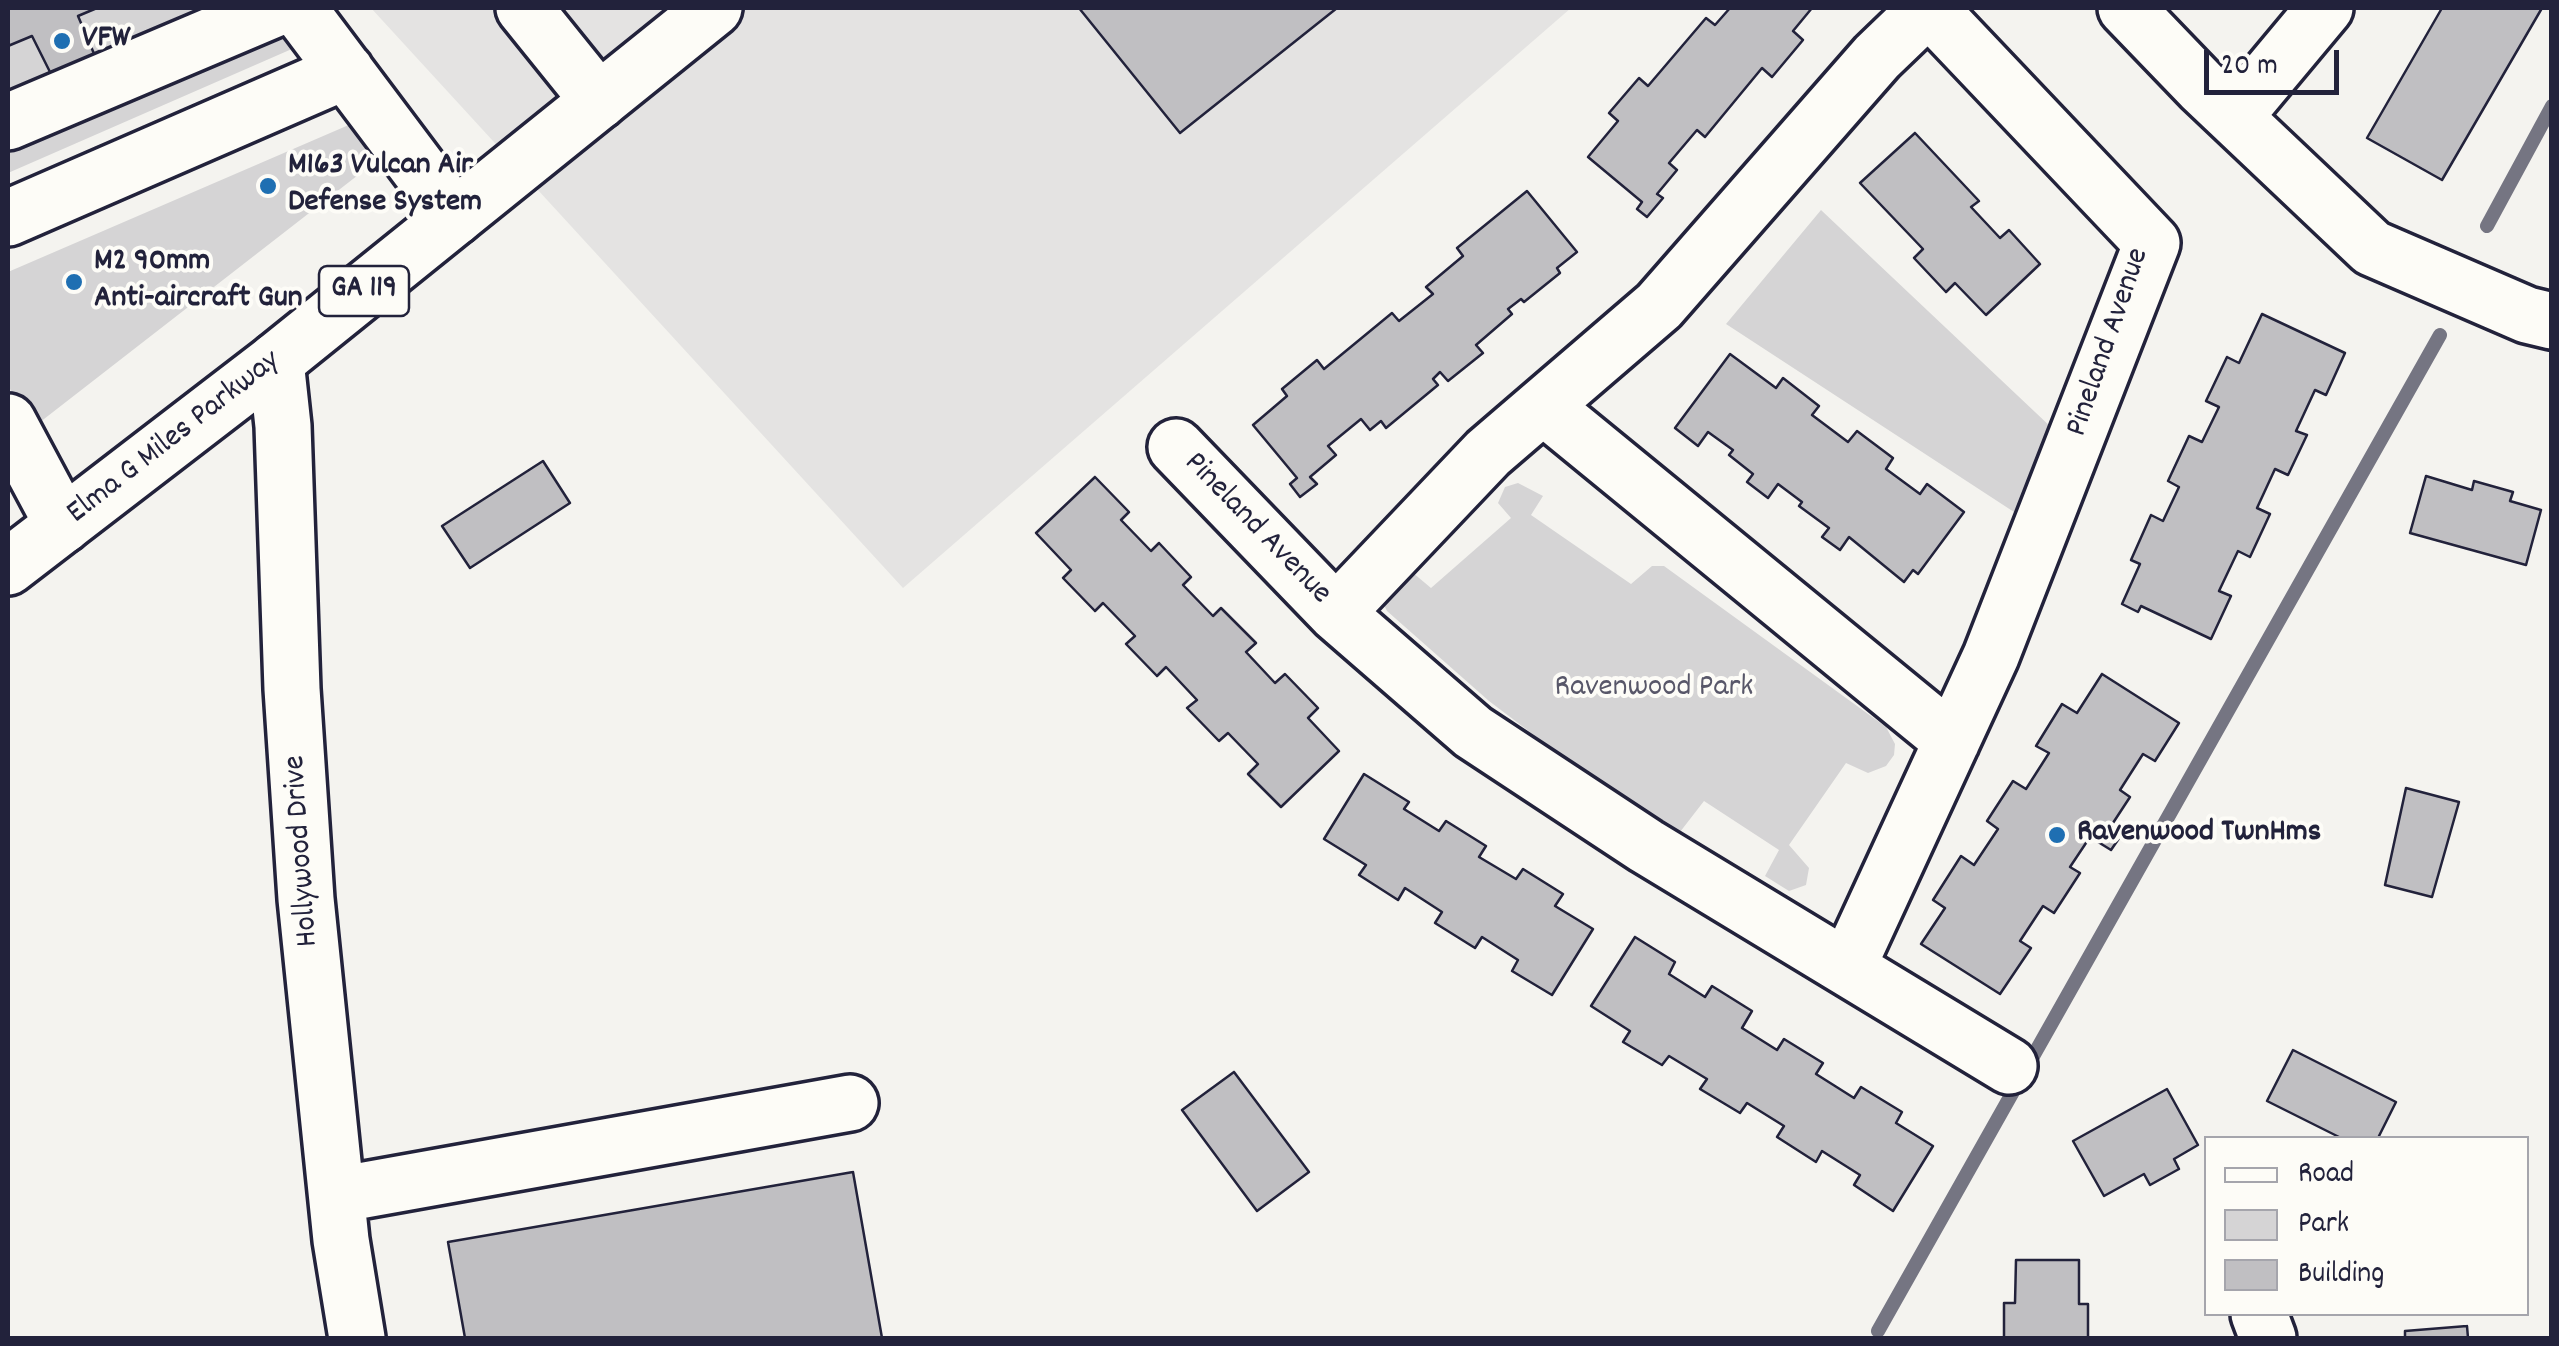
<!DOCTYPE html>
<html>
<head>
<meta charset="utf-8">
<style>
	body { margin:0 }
	#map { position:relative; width:2559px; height:1346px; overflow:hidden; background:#f4f3ef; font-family:Dekko,sans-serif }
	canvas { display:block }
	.frame { position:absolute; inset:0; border:10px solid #22223b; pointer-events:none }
	.legend { position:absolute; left:2204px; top:1136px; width:325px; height:180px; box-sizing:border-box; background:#fdfcf7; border:2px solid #a5a5ac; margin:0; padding:12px 18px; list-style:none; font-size:30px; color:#22223b }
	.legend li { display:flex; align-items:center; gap:20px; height:50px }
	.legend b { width:50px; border:2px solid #a5a5ac }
	.scale { position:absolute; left:2204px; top:50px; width:135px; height:45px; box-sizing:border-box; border:5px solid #22223b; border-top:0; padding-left:12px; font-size:30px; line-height:35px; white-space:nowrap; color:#22223b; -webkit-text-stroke:8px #fdfcf7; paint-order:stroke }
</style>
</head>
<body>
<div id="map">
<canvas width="2559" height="1346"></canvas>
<div class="frame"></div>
<ul class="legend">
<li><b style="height:12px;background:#fdfcf7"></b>Road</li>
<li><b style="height:28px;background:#d5d4d5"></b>Park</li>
<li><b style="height:28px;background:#c0bfc2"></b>Building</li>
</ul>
<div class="scale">20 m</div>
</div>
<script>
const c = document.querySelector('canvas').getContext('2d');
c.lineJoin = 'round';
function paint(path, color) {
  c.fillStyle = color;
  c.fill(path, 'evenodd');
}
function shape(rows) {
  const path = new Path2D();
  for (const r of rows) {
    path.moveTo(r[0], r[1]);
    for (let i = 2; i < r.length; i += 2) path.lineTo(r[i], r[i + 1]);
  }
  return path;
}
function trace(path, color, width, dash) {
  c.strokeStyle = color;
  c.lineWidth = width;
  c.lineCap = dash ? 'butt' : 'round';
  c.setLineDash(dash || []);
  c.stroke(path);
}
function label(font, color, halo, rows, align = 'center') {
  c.font = font + ' Dekko,sans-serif';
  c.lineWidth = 8;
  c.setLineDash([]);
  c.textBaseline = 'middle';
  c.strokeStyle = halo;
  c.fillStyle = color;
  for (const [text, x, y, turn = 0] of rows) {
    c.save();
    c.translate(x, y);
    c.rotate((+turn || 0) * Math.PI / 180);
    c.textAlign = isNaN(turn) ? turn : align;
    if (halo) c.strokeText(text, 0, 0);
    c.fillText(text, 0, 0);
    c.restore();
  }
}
const built = shape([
	[371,8,1571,8,903,588]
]);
const green = shape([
	[97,8,212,8,95,56,78,16],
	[296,28,301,45,8,173,8,154],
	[32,36,51,74,8,94,8,46],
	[358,121,380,158,35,426,23,421,8,384,8,272],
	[1821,210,2053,429,2014,512,1726,324],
	[1518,483,1543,496,1531,515,1631,584,1652,566,1664,566,1886,727,1895,744,1894,755,1886,766,1868,773,1846,763,1789,845,1809,868,1806,885,1789,891,1765,876,1779,850,1704,801,1680,832,1588,776,1489,701,1387,611,1382,601,1400,562,1431,588,1511,518,1498,503,1505,487]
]);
const stream = shape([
	[2487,226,2552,106],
	[1878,1331,2440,335]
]);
const building = shape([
	[8,8,97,8,78,16,95,56,51,74,32,36,8,46,8,8],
	[1079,8,1337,8,1180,133,1079,8],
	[1730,8,1812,8,1793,31,1803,40,1772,77,1762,68,1705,137,1697,130,1669,163,1677,170,1657,194,1663,198,1647,217,1637,209,1642,202,1588,157,1618,121,1609,113,1639,78,1648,86,1706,18,1715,25,1730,8],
	[2442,8,2542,8,2442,180,2367,138,2442,8],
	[1915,133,1979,201,1971,207,2000,238,2009,230,2040,264,1986,315,1955,283,1946,292,1914,258,1923,249,1860,183,1915,133],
	[1527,191,1577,252,1557,268,1560,273,1524,302,1521,299,1508,309,1512,314,1476,345,1483,353,1448,381,1440,372,1433,379,1438,385,1386,428,1381,421,1370,430,1361,419,1328,446,1336,455,1310,477,1317,484,1300,497,1290,484,1297,478,1253,425,1287,396,1282,389,1317,360,1324,369,1392,313,1399,321,1433,294,1426,287,1463,256,1457,248,1527,191],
	[2262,314,2345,353,2326,395,2315,390,2296,431,2307,435,2288,475,2275,469,2257,508,2270,514,2250,557,2238,551,2219,591,2231,596,2211,639,2141,606,2138,612,2122,604,2140,564,2131,560,2151,515,2163,521,2179,487,2168,481,2189,436,2202,442,2219,407,2206,401,2227,357,2239,363,2262,314],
	[1730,354,1776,388,1783,378,1819,406,1812,415,1848,442,1857,431,1893,458,1886,469,1920,494,1927,484,1964,512,1918,574,1913,570,1904,582,1849,537,1840,550,1822,537,1829,528,1799,506,1802,502,1778,484,1768,498,1747,482,1753,474,1729,455,1733,450,1708,432,1698,446,1675,428,1730,354],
	[543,461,570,503,470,568,442,526,543,461],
	[2426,476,2472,490,2474,481,2513,492,2510,501,2541,510,2526,565,2410,533,2426,476],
	[1095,477,1129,512,1121,520,1151,551,1159,543,1191,577,1183,585,1213,616,1221,608,1256,643,1246,652,1275,683,1285,674,1318,708,1308,718,1339,751,1281,807,1248,774,1258,764,1228,733,1219,741,1187,708,1197,700,1166,667,1157,676,1126,644,1135,636,1103,603,1095,611,1063,578,1071,570,1036,533,1095,477],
	[2102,674,2179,723,2155,761,2143,754,2120,790,2130,797,2111,826,2122,834,2111,850,2090,837,2070,867,2080,873,2054,913,2043,906,2020,941,2031,948,2000,994,1921,944,1945,908,1933,900,1961,856,1974,865,1998,829,1987,821,2013,781,2026,789,2049,753,2036,746,2062,704,2077,713,2102,674],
	[1364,774,1409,802,1404,809,1439,831,1446,821,1486,846,1479,857,1516,879,1523,869,1563,894,1555,906,1593,929,1552,995,1512,971,1518,960,1482,937,1475,948,1435,923,1442,912,1405,888,1398,900,1359,875,1366,865,1324,839,1364,774],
	[2406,788,2459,802,2432,897,2385,885,2406,788],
	[1635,937,1675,962,1669,974,1705,997,1712,986,1752,1011,1742,1028,1777,1050,1784,1039,1823,1063,1816,1074,1854,1098,1861,1087,1902,1112,1896,1123,1933,1146,1893,1211,1854,1185,1860,1175,1822,1151,1816,1162,1777,1137,1784,1126,1747,1103,1740,1113,1700,1089,1707,1079,1669,1056,1662,1065,1623,1042,1630,1031,1591,1006,1635,937],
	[2293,1050,2396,1102,2378,1138,2341,1138,2267,1101,2293,1050],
	[1234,1072,1309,1172,1257,1211,1182,1110,1234,1072],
	[2167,1089,2198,1145,2174,1159,2179,1169,2150,1185,2144,1174,2104,1196,2073,1141,2167,1089],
	[853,1172,882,1338,465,1338,448,1242,853,1172],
	[2016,1260,2079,1260,2079,1304,2088,1304,2088,1338,2004,1337,2004,1303,2015,1303,2016,1260],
	[2467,1326,2468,1338,2405,1338,2405,1331,2467,1326]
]);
const minor = shape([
	[298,8,455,217],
	[524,8,599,101],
	[2126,8,2202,87,2372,248,2527,315,2552,321],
	[2234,117,2325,8],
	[8,122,277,8],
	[8,218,346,71],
	[276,361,283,426,292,689,306,899,341,1240,357,1338],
	[1543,406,1952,741],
	[8,422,63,525],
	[1176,447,1336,613,1473,732,1646,846,2009,1066],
	[1336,613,1488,453,1659,306,1877,57,1928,8],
	[1848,966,1991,656,2152,243,1929,8],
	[337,1195,850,1103],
	[2259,1314,2268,1338]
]);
const major = shape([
	[8,567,276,361,714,8]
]);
const markers = [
	[62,41,10,"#1f6fb2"],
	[268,186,10,"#1f6fb2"],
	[74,282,10,"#1f6fb2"],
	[2057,835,10,"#1f6fb2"]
];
const shields = [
	[364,291,90]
];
const shieldNames = [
	["GA 119",364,291]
];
const poiNames = [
	["VFW",82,41],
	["M163 Vulcan Air",288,168],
	["Defense System",288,205],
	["M2 90mm",94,264],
	["Anti-aircraft Gun",94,301],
	["Ravenwood TwnHms",2077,835]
];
const streetNames = [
	["Pineland Avenue",2110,343,-71],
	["Elma G Miles Parkway",175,439,-38],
	["Pineland Avenue",1256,530,46],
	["Hollywood Drive",304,851,-94]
];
const parkNames = [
	["Ravenwood Park",1654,690]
];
paint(built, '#e4e3e2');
paint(green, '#d5d4d5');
trace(stream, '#757582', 14);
paint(building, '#c0bfc2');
trace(building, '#22223b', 2.5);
trace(minor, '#22223b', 62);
trace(major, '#22223b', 62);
trace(minor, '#fdfcf7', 55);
trace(major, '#fdfcf7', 55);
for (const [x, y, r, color] of markers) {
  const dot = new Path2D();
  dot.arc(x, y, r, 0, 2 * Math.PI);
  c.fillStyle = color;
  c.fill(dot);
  trace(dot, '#fdfcf7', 4);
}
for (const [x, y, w] of shields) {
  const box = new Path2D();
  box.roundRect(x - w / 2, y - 25, w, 50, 8);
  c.fillStyle = '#fdfcf7';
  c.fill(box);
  trace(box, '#22223b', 2.5);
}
label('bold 30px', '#22223b', null, shieldNames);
label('bold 32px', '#22223b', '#fdfcf7', poiNames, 'left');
label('32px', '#22223b', '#fdfcf7', streetNames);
label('32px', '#585769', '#fdfcf7', parkNames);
</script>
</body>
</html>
